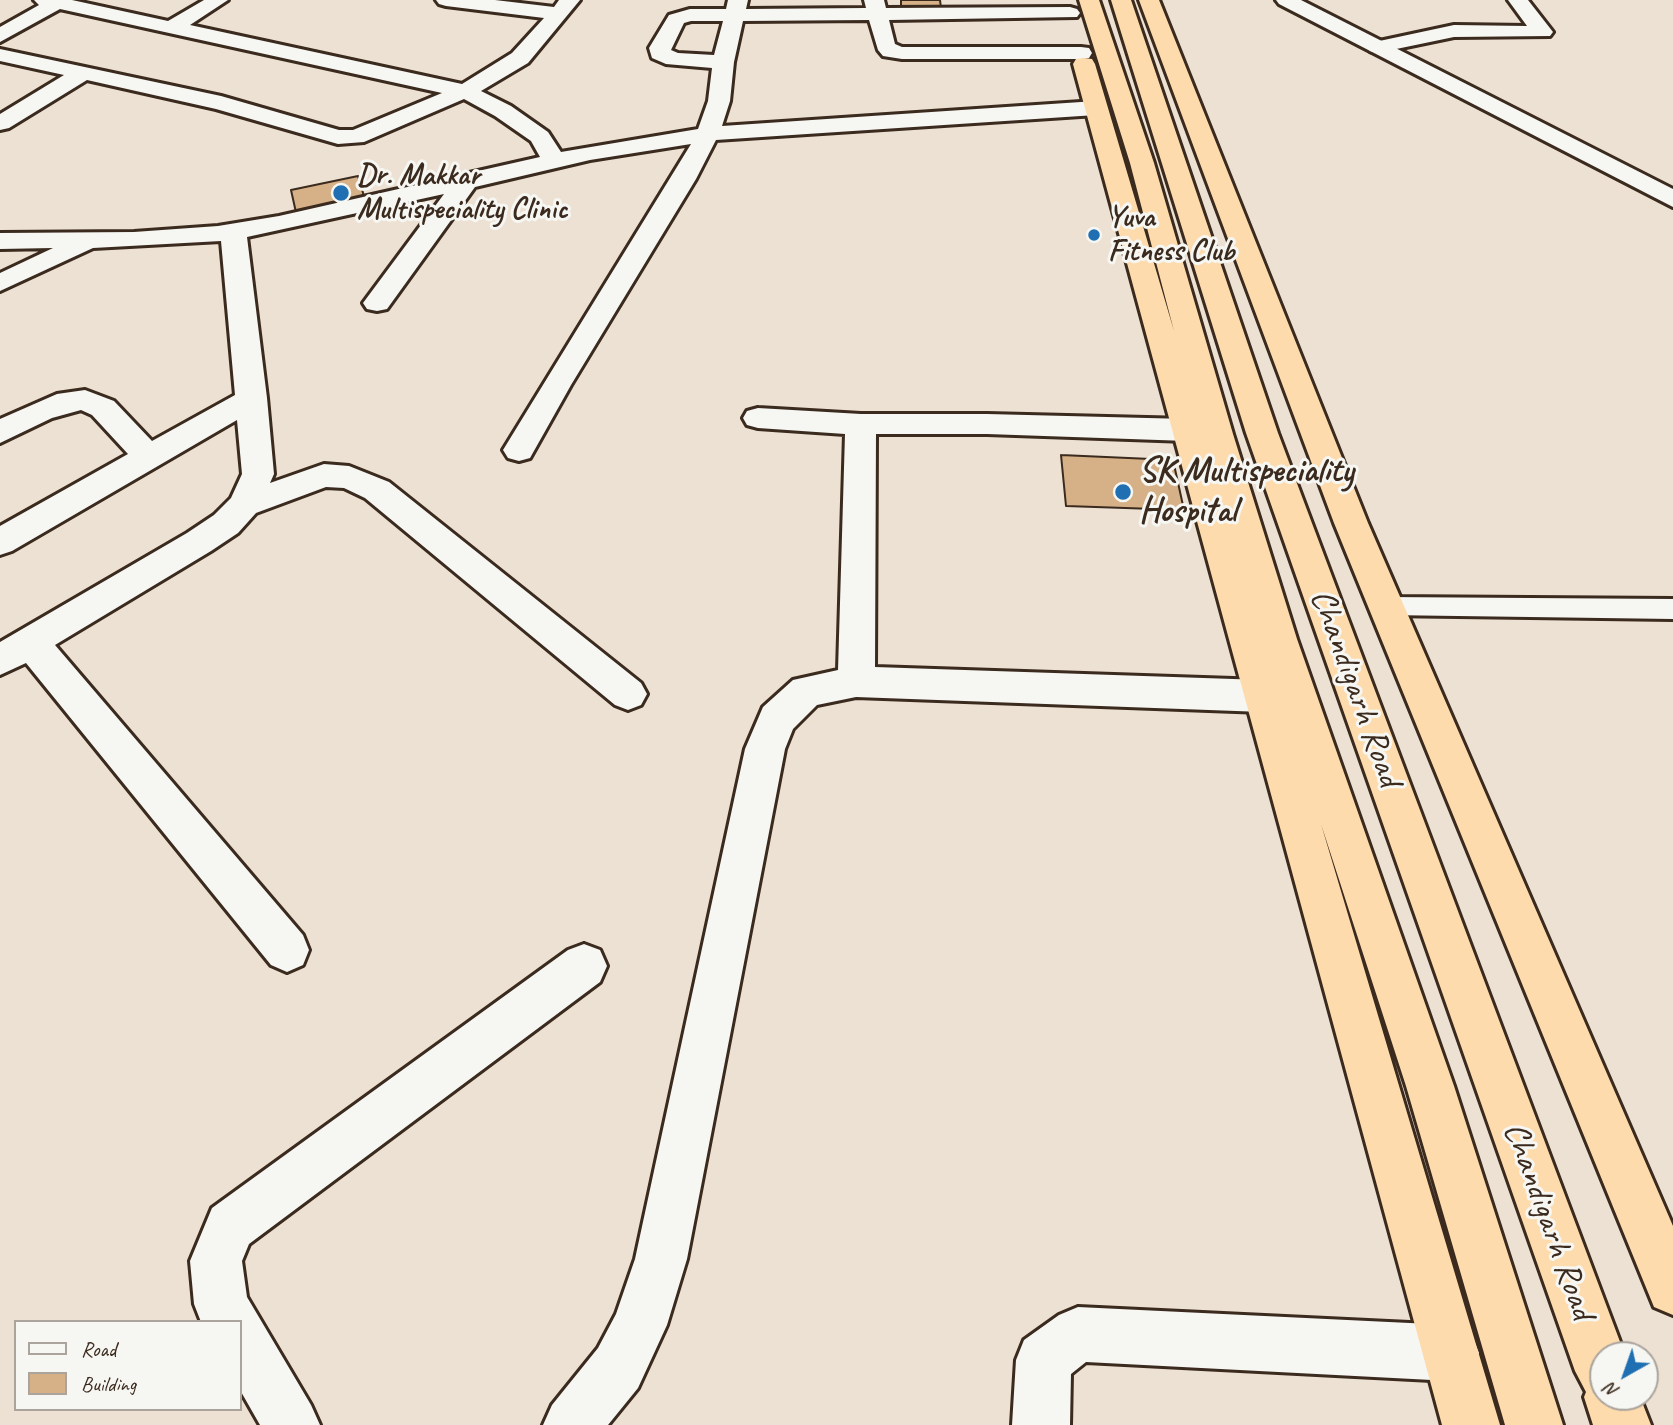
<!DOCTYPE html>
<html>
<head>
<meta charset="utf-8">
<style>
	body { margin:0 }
	#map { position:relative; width:1673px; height:1425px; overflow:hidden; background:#ece1d2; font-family:Caveat,sans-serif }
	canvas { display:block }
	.legend { position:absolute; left:14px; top:1320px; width:228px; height:91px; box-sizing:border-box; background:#f6f6f2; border:2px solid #aba49d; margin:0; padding:9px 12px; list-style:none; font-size:21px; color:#3b2a1e }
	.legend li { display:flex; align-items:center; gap:14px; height:35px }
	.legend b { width:35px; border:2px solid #aba49d }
	.north { position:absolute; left:1589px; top:1341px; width:70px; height:70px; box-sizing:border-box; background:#f6f6f2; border:2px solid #aba49d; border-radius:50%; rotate:220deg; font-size:19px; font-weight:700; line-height:28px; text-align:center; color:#3b2a1e }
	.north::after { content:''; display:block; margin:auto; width:24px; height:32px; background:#1f6fb2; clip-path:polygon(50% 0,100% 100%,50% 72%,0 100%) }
</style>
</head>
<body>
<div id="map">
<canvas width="1673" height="1425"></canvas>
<ul class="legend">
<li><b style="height:9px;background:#f6f6f2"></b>Road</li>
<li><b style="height:19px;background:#d6b188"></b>Building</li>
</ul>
<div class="north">N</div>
</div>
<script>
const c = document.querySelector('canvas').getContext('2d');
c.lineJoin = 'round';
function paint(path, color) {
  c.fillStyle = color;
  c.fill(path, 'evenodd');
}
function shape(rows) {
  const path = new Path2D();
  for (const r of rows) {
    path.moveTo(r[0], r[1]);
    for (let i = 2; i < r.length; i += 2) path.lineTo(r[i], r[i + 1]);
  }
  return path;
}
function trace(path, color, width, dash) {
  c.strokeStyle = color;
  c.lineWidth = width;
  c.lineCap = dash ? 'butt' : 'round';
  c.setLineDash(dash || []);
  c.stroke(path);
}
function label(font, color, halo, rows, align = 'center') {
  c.font = font + ' Caveat,sans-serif';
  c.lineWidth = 6;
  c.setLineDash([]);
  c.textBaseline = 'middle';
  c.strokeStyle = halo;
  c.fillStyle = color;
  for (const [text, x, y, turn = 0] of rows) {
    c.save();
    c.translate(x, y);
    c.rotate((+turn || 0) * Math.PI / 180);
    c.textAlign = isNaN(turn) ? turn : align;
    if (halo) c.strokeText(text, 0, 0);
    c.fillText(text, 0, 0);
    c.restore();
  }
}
const building = shape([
	[901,0,940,0,941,8,901,8,901,0],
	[358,176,366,203,297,217,291,190,358,176],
	[1061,455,1173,460,1184,510,1066,506,1061,455]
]);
const service = shape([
	[1386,597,1673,599,1673,619,1386,615,1377,613,1374,606,1377,599,1386,597]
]);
const minor = shape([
	[34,0,72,0,168,21,204,0,228,0,190,25,462,84,512,53,544,18,446,6,439,4,436,0,495,0,554,7,559,0,580,0,528,63,481,91,511,106,548,132,561,152,698,129,708,101,712,68,666,64,652,58,649,48,669,15,690,9,726,9,728,0,748,0,746,9,866,8,864,0,884,0,886,8,1070,7,1077,9,1080,13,1077,17,889,20,895,44,902,47,1081,47,1089,48,1092,53,1089,58,1081,59,902,59,883,56,878,50,869,20,743,21,734,62,730,101,722,126,1096,101,1104,103,1107,108,1104,113,1096,115,716,140,696,179,571,385,530,458,519,461,508,458,503,450,691,144,590,160,475,187,387,309,377,311,367,309,363,303,444,194,247,237,267,398,274,474,270,483,324,464,349,466,389,482,641,683,647,694,641,705,628,710,615,705,365,498,344,488,326,487,256,513,238,533,211,551,55,645,303,935,309,950,303,965,287,972,271,965,26,663,0,675,0,642,187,533,214,515,231,498,242,474,237,420,12,551,0,555,0,526,128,454,92,415,81,410,52,418,0,443,0,419,57,394,85,390,114,401,152,441,235,395,221,241,93,248,0,291,0,273,53,248,0,249,0,233,134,232,218,226,279,216,540,157,531,141,495,116,464,99,364,142,338,144,216,109,87,80,9,128,0,130,0,114,64,75,0,61,0,49,221,96,339,130,353,130,442,93,60,9,0,42,0,27,39,5,34,0],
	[691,21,723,21,714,55,678,53,671,50,684,23,691,21],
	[1508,0,1528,0,1553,32,1550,36,1454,37,1377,53,1370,51,1366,47,1370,43,1454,25,1527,26,1508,0],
	[758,408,861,414,987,414,1187,419,1198,423,1203,430,1198,437,1187,441,987,434,876,434,875,667,1263,680,1276,685,1282,696,1276,707,1263,712,856,697,817,705,793,729,785,749,687,1259,667,1325,638,1388,608,1425,543,1425,552,1405,598,1348,616,1314,635,1259,745,749,763,707,793,680,838,670,845,434,758,428,747,425,743,418,747,411,758,408],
	[584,944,600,950,607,966,600,982,249,1244,242,1261,247,1297,311,1405,320,1425,260,1425,240,1390,240,1322,201,1322,194,1304,190,1261,212,1208,568,950,584,944],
	[1078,1307,1451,1325,1471,1333,1479,1353,1471,1373,1451,1381,1086,1362,1071,1374,1070,1425,1012,1425,1016,1360,1024,1340,1059,1315,1078,1307]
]);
const tertiary = shape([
	[1276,0,1301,0,1673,189,1673,207,1279,4,1276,0]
]);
const trunk = shape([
	[1079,0,1099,0,1154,163,1233,434,1297,639,1454,1086,1563,1425,1505,1425,1406,1086,1321,824,1500,1425,1442,1425,1073,64,1076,59,1084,58,1092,59,1095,64,1174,331,1130,163,1079,0],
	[1111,0,1131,0,1278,433,1625,1355,1603,1355,1603,1397,1640,1397,1651,1425,1593,1425,1584,1397,1586,1392,1575,1371,1246,433,1111,0],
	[1139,0,1159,0,1368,523,1673,1226,1673,1315,1654,1307,1334,523,1139,0]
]);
const markers = [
	[341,193,9,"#1f6fb2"],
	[1094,235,7,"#1f6fb2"],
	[1123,492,9,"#1f6fb2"]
];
const farPoinames = [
	["Dr. Makkar",357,176],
	["Multispeciality Clinic",357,210],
	["Yuva",1108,218],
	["Fitness Club",1108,252]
];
const poiNames = [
	["SK Multispeciality",1139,472],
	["Hospital",1139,512]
];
const streetNames = [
	["Chandigarh Road",1355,688,70],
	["Chandigarh Road",1548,1221,70]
];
paint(building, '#d6b188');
trace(building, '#3b2a1e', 2);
trace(service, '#3b2a1e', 6);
trace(minor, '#3b2a1e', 6);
trace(tertiary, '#3b2a1e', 6);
trace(trunk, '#3b2a1e', 6);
paint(service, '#f6f6f2');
paint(minor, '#f6f6f2');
paint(tertiary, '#f6f6f2');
paint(trunk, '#fedbac');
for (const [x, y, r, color] of markers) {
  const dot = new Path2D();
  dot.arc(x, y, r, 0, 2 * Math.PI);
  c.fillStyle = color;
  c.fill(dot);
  trace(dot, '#f6f6f2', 2.5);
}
label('bold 30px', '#3b2a1e', '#f6f6f2', farPoinames, 'left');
label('bold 35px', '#3b2a1e', '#f6f6f2', poiNames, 'left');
label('35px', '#3b2a1e', '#f6f6f2', streetNames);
</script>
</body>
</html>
